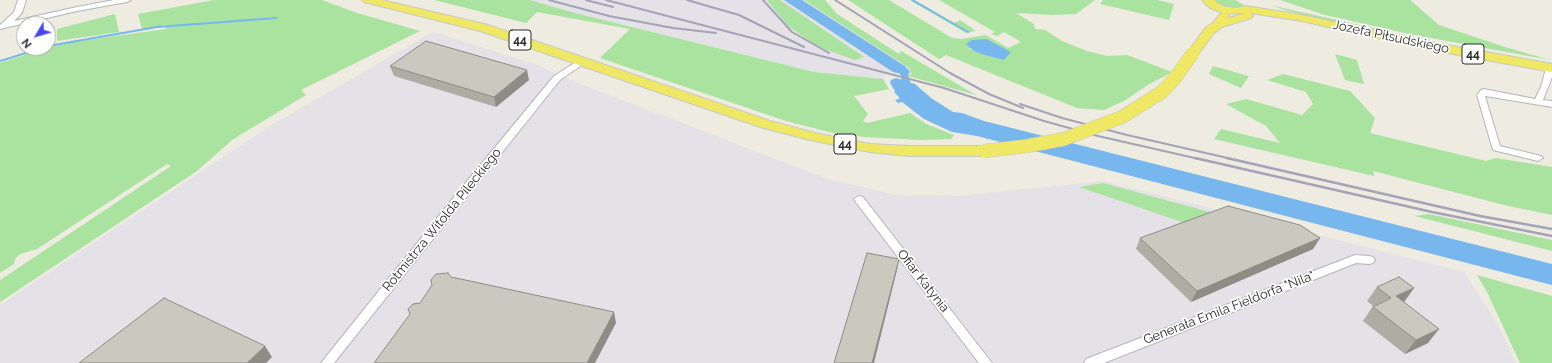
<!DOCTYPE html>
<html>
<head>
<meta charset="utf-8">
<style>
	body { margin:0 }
	#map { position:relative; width:1552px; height:363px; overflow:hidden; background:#eeebe1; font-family:Raleway,sans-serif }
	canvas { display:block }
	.north { position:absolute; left:16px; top:16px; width:40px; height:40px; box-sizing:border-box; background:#fff; border:1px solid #ababab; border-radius:50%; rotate:232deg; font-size:11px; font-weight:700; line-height:16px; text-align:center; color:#2d2d2d }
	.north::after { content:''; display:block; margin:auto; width:14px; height:18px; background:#4645f7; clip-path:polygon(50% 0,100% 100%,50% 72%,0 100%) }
</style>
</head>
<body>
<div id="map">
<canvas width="1552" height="363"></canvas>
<div class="north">N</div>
</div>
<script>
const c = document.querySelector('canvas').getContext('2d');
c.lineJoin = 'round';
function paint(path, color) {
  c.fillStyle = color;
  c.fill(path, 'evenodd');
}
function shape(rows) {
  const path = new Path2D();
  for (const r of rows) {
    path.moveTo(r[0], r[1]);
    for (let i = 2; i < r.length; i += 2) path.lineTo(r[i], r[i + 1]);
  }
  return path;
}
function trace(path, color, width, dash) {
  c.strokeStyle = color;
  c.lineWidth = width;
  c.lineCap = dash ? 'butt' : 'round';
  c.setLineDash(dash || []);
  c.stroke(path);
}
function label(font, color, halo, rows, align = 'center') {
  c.font = font + ' Raleway,sans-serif';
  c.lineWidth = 3.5;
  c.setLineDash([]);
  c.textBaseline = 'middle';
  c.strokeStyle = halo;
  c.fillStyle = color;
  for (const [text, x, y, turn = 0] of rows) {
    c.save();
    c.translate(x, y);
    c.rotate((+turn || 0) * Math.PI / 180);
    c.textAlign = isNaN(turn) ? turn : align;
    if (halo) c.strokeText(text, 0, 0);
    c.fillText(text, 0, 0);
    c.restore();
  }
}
const industrial = shape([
	[531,0,804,0,909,68,913,74,908,76,888,71,883,79,814,72,575,13],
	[433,32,535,64,568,79,827,179,883,192,894,195,959,196,1103,181,1464,272,1498,325,1516,363,0,363,0,305,270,126]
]);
const green = shape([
	[214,0,322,0,357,13,420,31,301,90,306,95,232,140,197,171,0,302,0,280,171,166,167,164,37,249,20,254,15,259,14,264,0,273,0,63,58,44,166,29,166,25,142,29,138,14],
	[434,0,530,0,575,13,814,72,883,79,889,89,854,96,868,114,863,121,867,123,910,113,926,124,954,135,951,139,920,140,865,137,833,133,786,121,600,58,630,29,537,12,526,23],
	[767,0,780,0,864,57,855,60,824,49,808,40,787,25],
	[804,0,825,0,837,14,899,54,901,51,976,95,908,76,912,74,909,68],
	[848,0,889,0,952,38,961,39,986,35,1008,48,1021,42,1004,32,997,36,991,34,995,32,939,0,1095,0,1076,14,1053,15,1016,13,1034,24,1035,29,1045,30,1062,41,1087,51,1107,56,1127,55,1172,72,1148,85,1124,101,1104,110,1077,108,946,55,939,59],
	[968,48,1010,53,1004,60,984,55],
	[910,0,915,0,954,23,960,20,976,31,966,33],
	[1103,0,1158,0,1174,4,1169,20,1100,4],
	[1214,0,1235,0,1244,5,1237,9,1220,6],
	[1280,0,1410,0,1439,25,1505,47,1550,60,1409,34,1325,15],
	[1270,5,1453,46,1552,63,1552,65,1410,40,1288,11],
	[115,14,119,32,57,41,57,29],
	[1335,54,1357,60,1364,84,1345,80],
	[1213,66,1249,76,1241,88,1209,74],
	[1283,74,1350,91,1375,118,1370,133,1486,161,1496,158,1552,167,1552,215,1508,206,1373,171,1374,176,1214,139,1221,129,1280,143,1266,126,1226,104,1246,99,1302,115,1313,104,1306,92,1267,80],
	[1103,183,1217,214,1188,224,1079,187],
	[1429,214,1552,240,1552,251,1415,216],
	[1477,275,1552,296,1552,363,1520,363,1487,292]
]);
const water = shape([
	[784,0,802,0,897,61,909,70,910,73,906,75,893,72],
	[986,39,996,44,1011,52,1004,60,984,55,974,51,966,44,972,40],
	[896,78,915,84,931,98,953,112,962,113,984,121,1552,264,1552,285,977,136,952,132,924,119,902,102,898,103,895,100,899,99,899,97,894,92,895,91,890,83,891,80]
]);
const stream = shape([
	[912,0,968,32],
	[48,46,157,27,276,18],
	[0,61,42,48]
]);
const canal = shape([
	[894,63,900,63,906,67,911,85,916,91,915,93,909,93,904,88,899,70,894,67,894,63]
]);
const street = shape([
	[18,0,26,0,22,13,14,21,77,7,114,0,131,0,127,2,77,11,0,29,0,25,14,12,18,0],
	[582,58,585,59,585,63,560,80,334,363,321,363,458,192,554,76,582,58],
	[1548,64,1552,67,1552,77,1543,100,1552,101,1552,107,1485,96,1500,146,1541,156,1543,158,1538,161,1493,150,1477,95,1481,90,1484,89,1535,99,1541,87,1545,72,1544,67,1548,64],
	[859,196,863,197,992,363,979,363,855,201,854,199,859,196],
	[1355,255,1369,256,1373,257,1375,260,1373,263,1369,264,1356,263,1104,363,1084,363,1086,359,1355,255]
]);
const primary = shape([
	[362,0,382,0,488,25,770,121,815,133,870,144,908,146,984,146,989,148,991,151,989,154,984,156,908,156,870,152,814,141,760,127,480,31,364,2,362,0],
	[1202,0,1214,0,1218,4,1227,7,1237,8,1245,6,1302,15,1425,41,1552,64,1552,72,1425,49,1302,21,1250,13,1253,16,1251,18,1222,27,1214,33,1197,56,1193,57,1187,53,1206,27,1213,23,1220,14,1223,13,1210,8,1202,0],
	[1246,13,1243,14,1229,18,1228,14,1246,13]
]);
const railFar1 = shape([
	[549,0,609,16,673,28,716,33],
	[586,0,613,7],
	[606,0,944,88,1044,121,1098,136,1199,159],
	[687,0,739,15,804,47],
	[763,0,792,32,829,53],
	[835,0,950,73,989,94,1023,108],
	[1020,104,1062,118,1127,135,1232,159]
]);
const rail = shape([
	[1195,158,1432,212,1552,236],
	[1227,158,1480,216,1552,229]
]);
const primaryBridge = shape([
	[984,151,1027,146,1064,139,1122,117,1162,92,1175,78,1193,53]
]);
const wall = shape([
	[390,66,529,80,496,107,394,76],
	[1140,238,1320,238,1313,249,1191,302,1136,249],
	[1377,287,1414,288,1404,302,1428,343,1405,354,1363,321,1373,306,1367,301]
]);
const shadedWall = shape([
	[527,70,529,80,496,107,494,97],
	[1320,238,1313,249,1191,302,1197,291],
	[899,259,897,270,874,363,872,363],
	[1414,288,1404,302,1396,296],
	[614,312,616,323,595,363,587,363],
	[1439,329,1428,343,1405,354,1416,340],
	[265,346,272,357,266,363,247,363]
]);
const building = shape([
	[426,41,527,70,494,97,390,66,426,41],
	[1228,206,1300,225,1320,238,1197,291,1140,238,1228,206],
	[867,253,899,259,872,363,834,363,867,253],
	[448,273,451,277,456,278,614,312,587,363,374,363,410,314,408,309,413,304,420,303,432,285,431,280,436,274,448,273],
	[1399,277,1414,288,1396,296,1439,329,1416,340,1373,307,1391,298,1377,287,1399,277],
	[164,298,265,346,247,363,79,363,164,298]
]);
const shields = [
	[520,40,22],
	[1473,54,22],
	[845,144,22]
];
const shieldNames = [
	["44",520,40],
	["44",1473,54],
	["44",845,144]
];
const streetNames = [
	["Józefa Piłsudskiego",1391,37,12],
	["Rotmistrza Witolda Pileckiego",442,220,-51],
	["Ofiar Katynia",923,281,52],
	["Generała Emila Fieldorfa \"Nila\"",1229,308,-21]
];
paint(industrial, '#e4e1e7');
paint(green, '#a9e39f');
paint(water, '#77b7ed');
trace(stream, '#77b7ed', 2);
paint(canal, '#77b7ed');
trace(street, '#b4b4c0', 2);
trace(primary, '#c8c8c8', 2);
paint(street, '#fff');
paint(primary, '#efe865');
trace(railFar1, '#a4a3b7', 2);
trace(rail, '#a4a3b7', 2.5);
trace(primaryBridge, '#c8c8c8', 14, []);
trace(primaryBridge, '#efe865', 13);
paint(wall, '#aeada4');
paint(shadedWall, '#8d8d86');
paint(building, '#cac9bf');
trace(building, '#8d8d86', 1);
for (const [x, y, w] of shields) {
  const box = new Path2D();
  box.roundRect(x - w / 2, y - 10, w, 20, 3);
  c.fillStyle = '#fff';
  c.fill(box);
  trace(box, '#2d2d2d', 1);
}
label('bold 12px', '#2d2d2d', null, shieldNames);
label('13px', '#2d2d2d', '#fff', streetNames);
</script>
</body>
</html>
